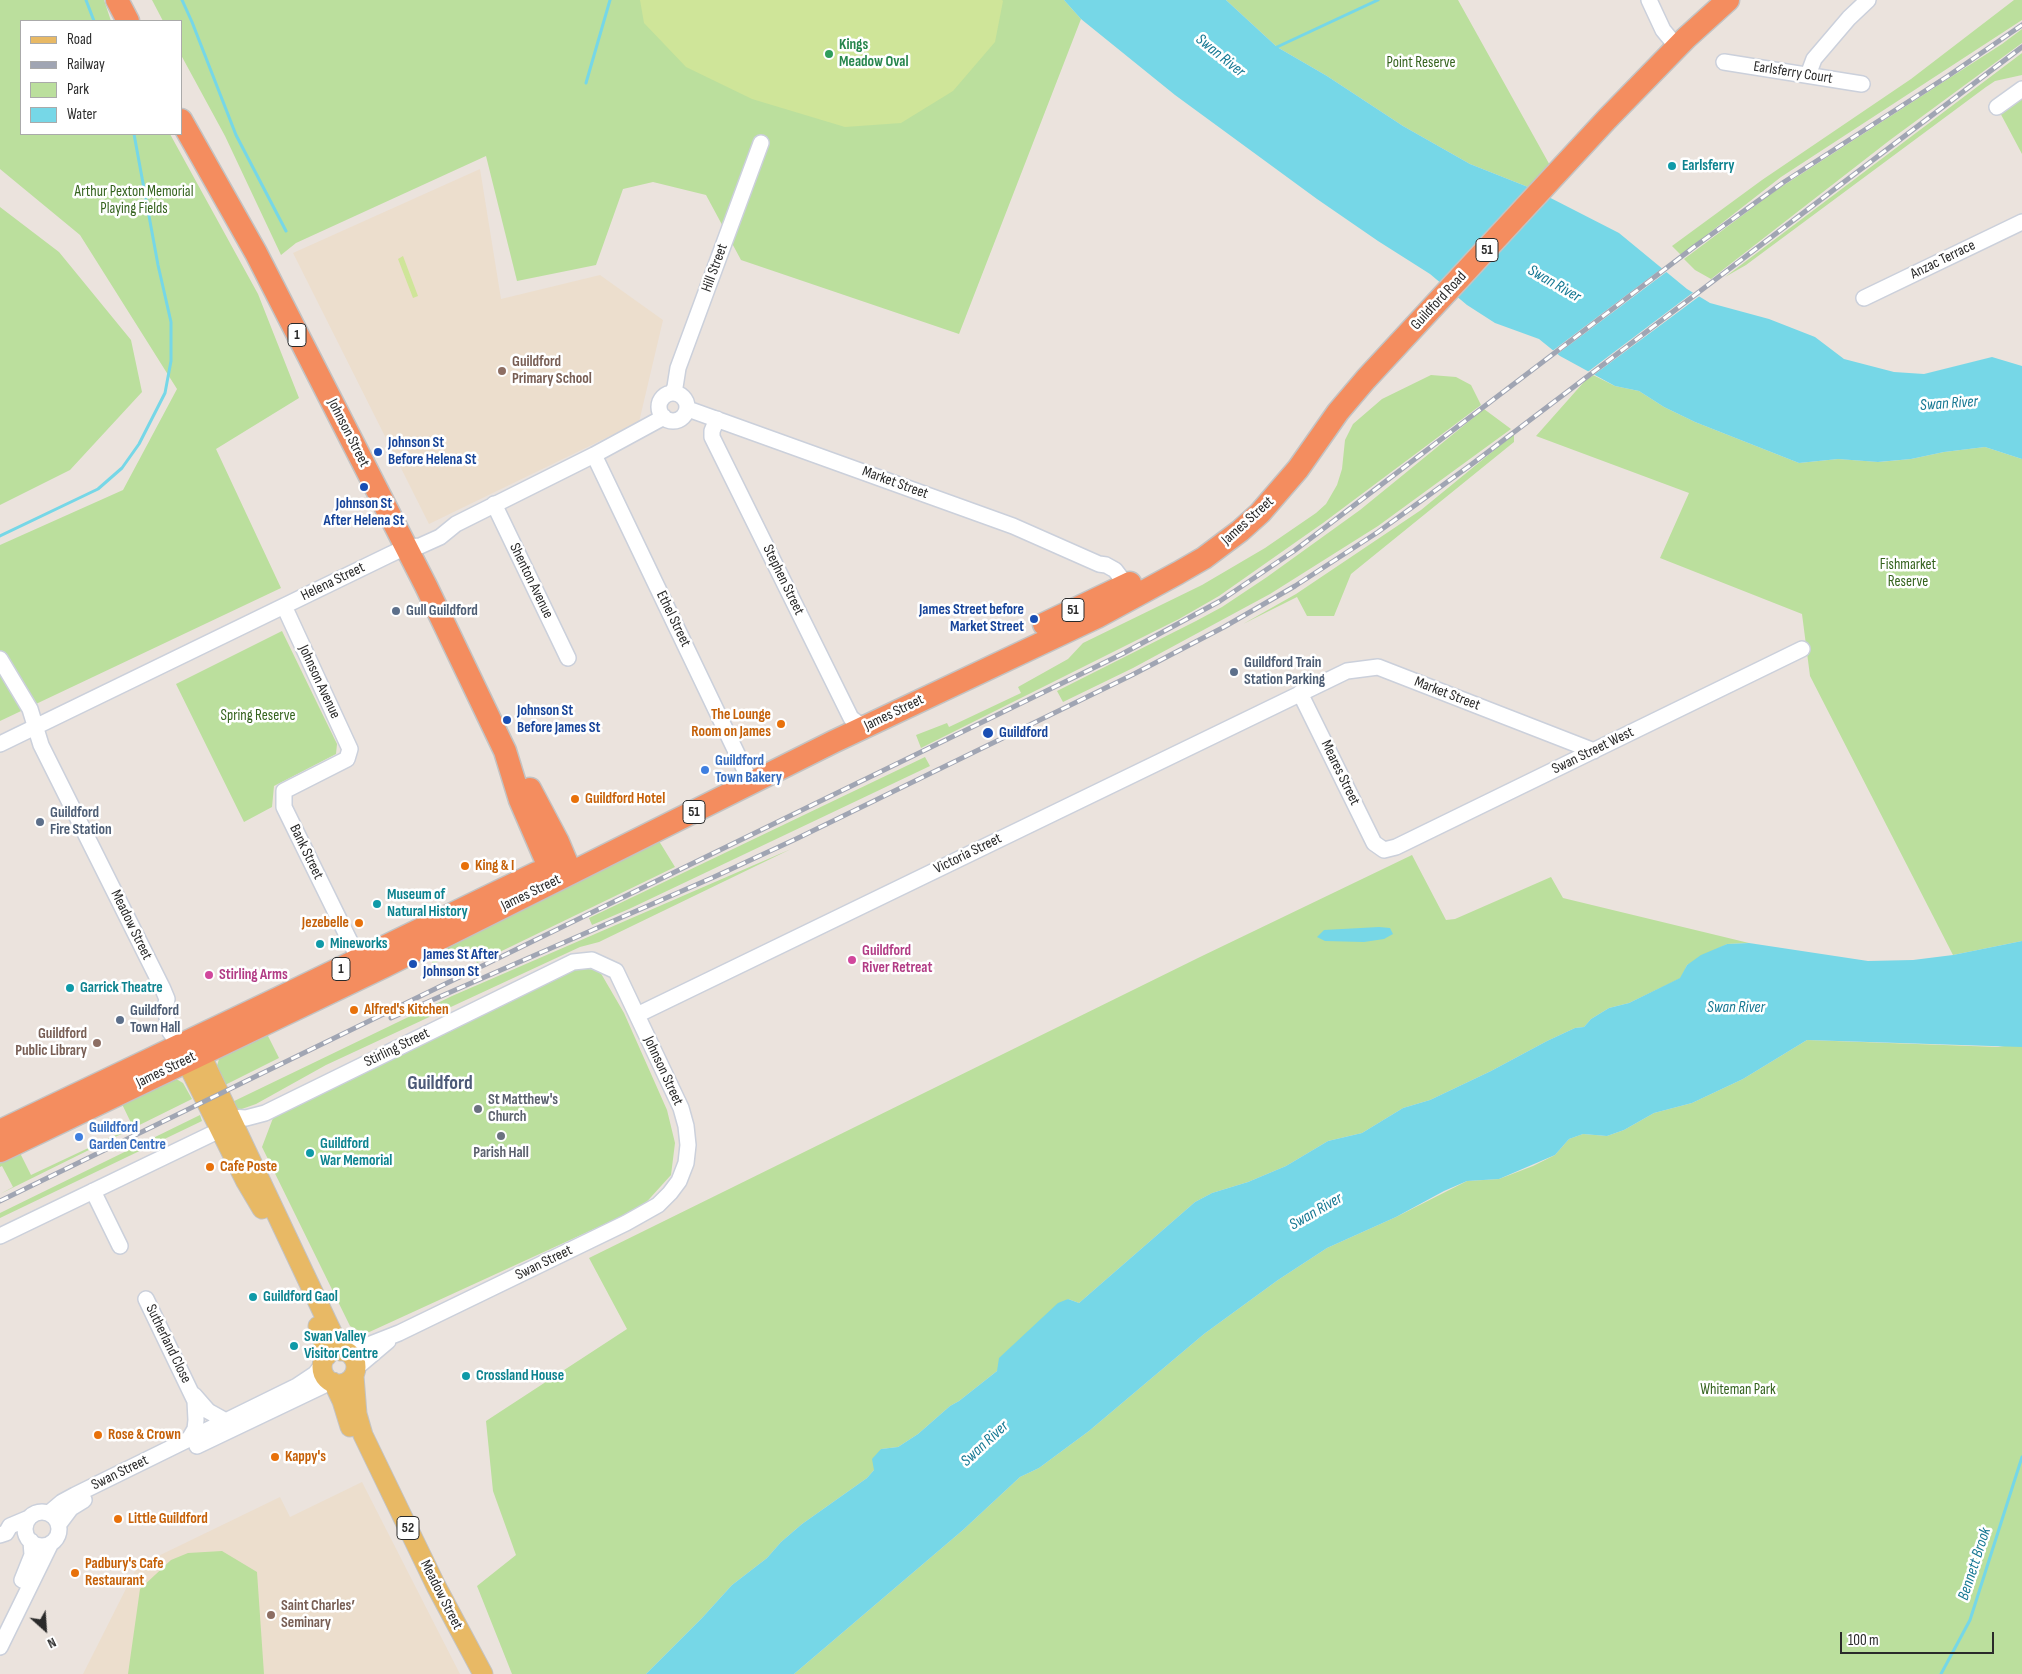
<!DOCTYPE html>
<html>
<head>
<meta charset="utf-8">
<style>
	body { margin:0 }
	#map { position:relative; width:2022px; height:1674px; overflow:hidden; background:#ebe3dd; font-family:"Sofia Sans Condensed",sans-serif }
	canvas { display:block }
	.legend { position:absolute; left:20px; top:20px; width:162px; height:115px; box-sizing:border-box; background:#fff; border:1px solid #aaa; margin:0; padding:6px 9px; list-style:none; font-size:15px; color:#2a2a2a }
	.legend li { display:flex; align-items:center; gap:10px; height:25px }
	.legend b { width:25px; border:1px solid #aaa }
	.north { position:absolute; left:20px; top:1604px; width:50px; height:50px; -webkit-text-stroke:4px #fff; paint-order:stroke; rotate:154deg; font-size:14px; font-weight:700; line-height:20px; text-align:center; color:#2a2a2a }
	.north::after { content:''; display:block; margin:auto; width:18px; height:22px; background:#2a2a2a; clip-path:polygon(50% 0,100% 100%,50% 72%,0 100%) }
	.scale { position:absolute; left:1840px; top:1632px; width:154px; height:22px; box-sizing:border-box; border:2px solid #2a2a2a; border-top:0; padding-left:6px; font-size:15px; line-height:18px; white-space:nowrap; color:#2a2a2a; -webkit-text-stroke:4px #fff; paint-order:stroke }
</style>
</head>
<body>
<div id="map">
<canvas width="2022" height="1674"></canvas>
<ul class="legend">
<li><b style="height:6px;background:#e8b965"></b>Road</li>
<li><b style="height:6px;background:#a0a5b3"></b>Railway</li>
<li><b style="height:14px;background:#bbdf9d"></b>Park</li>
<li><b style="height:14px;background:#76d7e7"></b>Water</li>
</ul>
<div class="north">N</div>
<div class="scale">100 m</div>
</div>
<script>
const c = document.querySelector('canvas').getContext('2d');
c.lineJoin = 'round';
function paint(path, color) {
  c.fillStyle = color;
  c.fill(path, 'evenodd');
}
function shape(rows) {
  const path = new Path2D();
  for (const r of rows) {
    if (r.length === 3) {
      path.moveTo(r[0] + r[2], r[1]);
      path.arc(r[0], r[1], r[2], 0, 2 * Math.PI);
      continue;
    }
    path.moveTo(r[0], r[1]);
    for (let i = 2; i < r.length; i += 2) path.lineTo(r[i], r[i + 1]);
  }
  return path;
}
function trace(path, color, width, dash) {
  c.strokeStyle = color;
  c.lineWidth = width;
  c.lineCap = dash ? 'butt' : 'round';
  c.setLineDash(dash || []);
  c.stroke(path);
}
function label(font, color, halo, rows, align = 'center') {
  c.font = font + ' "Sofia Sans Condensed",sans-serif';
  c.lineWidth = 5;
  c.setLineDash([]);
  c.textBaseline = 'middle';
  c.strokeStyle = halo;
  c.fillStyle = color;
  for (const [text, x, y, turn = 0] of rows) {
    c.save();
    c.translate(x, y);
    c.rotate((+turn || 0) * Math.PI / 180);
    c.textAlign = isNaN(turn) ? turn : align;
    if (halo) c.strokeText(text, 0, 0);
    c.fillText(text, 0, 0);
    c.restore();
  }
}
const education = shape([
	[480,169,501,299,600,275,663,320,639,422,429,524,293,253],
	[362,1482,460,1674,83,1674,141,1559,150,1560,280,1497,290,1517]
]);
const green = shape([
	[0,0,104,0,111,21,21,21,21,134,170,134,258,294,299,398,216,449,281,588,0,721,0,545,123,490,177,389,80,235,0,169],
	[152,0,1064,0,1081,19,959,334,741,260,706,195,653,182,623,189,596,265,517,281,486,156,296,243,281,255,225,136,181,55,181,21,163,21],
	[1226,0,1458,0,1552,169,1533,189,1470,164,1403,126,1327,76,1277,47],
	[2014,0,2022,0,2022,20,1781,177,1681,255,1672,246,1762,180,1911,79],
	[2022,29,2022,43,1890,140,1711,279,1695,270,1684,259,1775,191,2002,44],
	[2022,53,2022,75,1995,81,1986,87,1746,265,1725,277],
	[2022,89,2022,154,1997,107],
	[0,207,59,252,131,340,142,392,70,470,0,505],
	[1591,374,1615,386,1639,391,1664,407,1695,422,1799,463,1838,459,1879,462,1911,459,1944,452,1985,447,2022,459,2022,941,1953,955,1810,676,1802,614,1660,558,1689,493,1536,436],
	[1431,375,1456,377,1471,385,1481,405,1323,523,1219,596,1179,619,921,748,916,735,947,723,949,727,1021,693,1018,687,1068,659,1083,643,1202,585,1265,548,1316,513,1326,504,1337,485,1342,469,1345,440,1353,424,1382,399],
	[1484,409,1511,429,1378,526,1270,594,1133,668,1063,702,1057,691,1196,621,1222,607,1267,577,1360,510],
	[1514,434,1514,442,1351,574,1334,616,1307,616,1297,597,1243,624,1296,594,1421,510],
	[282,631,337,744,336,754,274,786,272,807,244,822,176,684],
	[925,757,930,766,629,909,592,925,589,918],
	[659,841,675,867,477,963,469,946,433,964,429,954],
	[791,849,599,942,580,947,326,1065,256,1104,236,1111,228,1104,452,996],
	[1412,855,1446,920,1455,919,1551,877,1563,898,1749,943,1727,944,1687,965,1681,978,1629,1003,1609,1008,1591,1019,1584,1027,1575,1028,1547,1041,1491,1071,1430,1100,1403,1108,1362,1133,1328,1141,1286,1166,1248,1182,1212,1193,1195,1202,1079,1303,1068,1299,997,1371,959,1401,950,1406,918,1434,898,1447,881,1449,874,1470,867,1478,802,1524,781,1542,767,1558,732,1585,702,1618,646,1674,512,1674,477,1586,516,1555,493,1491,486,1421,627,1329,589,1258,1200,957],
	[578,968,599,970,624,1013,667,1110,675,1143,671,1175,642,1207,365,1334,350,1326,262,1147,273,1118],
	[266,1032,279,1058,221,1087,216,1069,219,1059,228,1051],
	[1807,1040,1998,1047,2022,1043,2022,1674,794,1674,963,1530,1020,1477,1039,1468,1089,1431,1204,1334,1278,1280,1327,1248,1396,1217,1467,1181,1499,1179,1533,1166,1555,1155,1569,1139,1583,1134,1607,1136,1624,1130,1654,1113,1692,1103,1743,1079],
	[170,1079,178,1080,183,1083,192,1099,0,1194,13,1187,2,1166,0,1167,0,1155],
	[121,1102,133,1127,31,1175,19,1151],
	[200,1115,202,1121,0,1218,0,1213],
	[222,1551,257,1572,264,1674,128,1674,140,1589,171,1560,188,1553]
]);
const pitch = shape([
	[640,0,1002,0,1003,1,995,42,953,91,901,123,845,127,752,99,686,67,644,23],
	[403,256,418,296,413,298,398,259]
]);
const water = shape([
	[1064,0,1226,0,1277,47,1327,76,1403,126,1470,164,1533,189,1619,233,1687,289,1710,303,1769,319,1815,337,1844,359,1894,372,1924,374,1992,357,2022,366,2022,459,1985,447,1944,452,1911,459,1878,462,1838,459,1799,463,1695,422,1664,407,1639,391,1615,386,1560,356,1539,339,1495,323,1467,305,1430,274,1378,241,1317,199,1175,95,1081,19],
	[1379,927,1390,928,1393,934,1384,939,1364,942,1325,941,1317,937,1324,930],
	[2022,941,2022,1047,1807,1040,1743,1079,1692,1103,1654,1113,1624,1130,1607,1136,1583,1134,1569,1139,1555,1155,1499,1179,1467,1181,1444,1191,1396,1217,1327,1248,1278,1280,1204,1334,1089,1431,1039,1468,1020,1477,963,1530,794,1674,646,1674,702,1618,732,1585,767,1558,781,1542,802,1524,867,1478,874,1470,872,1459,881,1449,898,1447,918,1434,950,1406,959,1401,997,1371,999,1358,1058,1303,1068,1299,1079,1303,1195,1202,1212,1193,1248,1182,1286,1166,1328,1141,1362,1133,1403,1108,1430,1100,1491,1071,1547,1041,1575,1028,1584,1027,1591,1019,1609,1008,1629,1003,1680,978,1687,965,1701,955,1727,944,1749,943,1868,961,1913,960,1953,955]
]);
const pier = shape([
	[1665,266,1669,270,1556,355,1551,352],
	[1695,291,1701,295,1591,377,1585,374]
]);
const stream = shape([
	[86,0,94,21],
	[182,0,192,22,236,135,286,231],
	[1277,47,1378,0],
	[586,83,610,0],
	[0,536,98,489,122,468,139,444,165,393,171,361,171,322,158,265,134,134],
	[1941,1674,1970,1620,2022,1457]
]);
const minor = shape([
	[1649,0,1663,30,1677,47],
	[1724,62,1862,84],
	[1808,75,1814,59,1849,18,1868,0],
	[1997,107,2022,89],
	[1864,298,2022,222],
	[673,407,14],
	[672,393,675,387,678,368,761,143],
	[688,409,1013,526,1099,564,1106,565,1115,570,1131,591],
	[717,419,712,431,712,437,851,718,859,724,873,722],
	[594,455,751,783],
	[494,504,568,658],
	[284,606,350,749,347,759,284,791,284,807,363,968],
	[0,659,30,709,41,745,162,987,167,999,165,1008,170,1032,179,1045],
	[1300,693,1374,843,1384,850,1396,847,1802,649],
	[0,744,389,555,406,547,420,546,440,537,456,524,594,455,664,417],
	[637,1015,1347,671,1378,667,1594,751],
	[230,1117,246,1118,265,1113,573,962,592,960,616,971,681,1108,686,1126,688,1145,686,1163,679,1181,670,1193,658,1205,626,1223,399,1333,348,1353],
	[93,1191,120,1246],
	[0,1236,220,1130],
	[146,1299,195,1401,196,1420,195,1429,189,1439],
	[356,1368,388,1341],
	[194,1395,208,1411,226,1421],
	[197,1446,331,1382],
	[42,1529,17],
	[49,1513,62,1502,75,1495,297,1386,315,1374,323,1364],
	[59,1524,71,1508,84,1500],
	[0,1535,6,1533,10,1526,29,1518],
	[22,1580,32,1555,31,1541],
	[0,1647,51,1543]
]);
const major = shape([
	[195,1042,341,1351],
	[180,1049,246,1182,262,1209],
	[318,1326,327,1356],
	[339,1367,17],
	[354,1376,357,1414,363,1435,436,1586,483,1674],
	[333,1382,342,1401,350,1427]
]);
const highway = shape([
	[117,0,128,21],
	[181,120,256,253,426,586,505,751,520,800,555,881],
	[1044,624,1130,583],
	[530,789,558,842,571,873],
	[0,1131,279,998,537,873],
	[0,1151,385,966,833,742,1097,617,1178,573,1204,558,1240,531,1260,513,1298,469,1338,412,1366,379,1607,119,1686,38,1728,0]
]);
const rail = shape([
	[391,1018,714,877,798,838,1132,675,1224,627,1295,586,1378,532,1472,464,2022,47],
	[0,1201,1122,654,1220,601,1294,551,1694,247,1784,182,1948,76,2022,25]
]);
const markers = [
	[829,54,5,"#2e9e5b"],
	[1672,166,5,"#0f9aa8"],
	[502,371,5,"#8d6e63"],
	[378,452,5,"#1a4fb4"],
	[364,487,5,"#1a4fb4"],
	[396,611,5,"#5c6f8a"],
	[1034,619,5,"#1a4fb4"],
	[1234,672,5,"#5c6f8a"],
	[507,720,5,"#1a4fb4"],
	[781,724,5,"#e8710a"],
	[988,733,6,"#1a4fb4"],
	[705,770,5,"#3f7fe0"],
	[575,799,5,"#e8710a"],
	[40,822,5,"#5c6f8a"],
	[465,866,5,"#e8710a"],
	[377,904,5,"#0f9aa8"],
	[359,923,5,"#e8710a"],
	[320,944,5,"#0f9aa8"],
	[852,960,5,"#d1479c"],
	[413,964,5,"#1a4fb4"],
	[209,975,5,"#d1479c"],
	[70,988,5,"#0f9aa8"],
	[354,1010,5,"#e8710a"],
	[120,1020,5,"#5c6f8a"],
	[97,1043,5,"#8d6e63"],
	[478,1109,5,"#6b7280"],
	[501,1136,5,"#6b7280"],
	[79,1137,5,"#3f7fe0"],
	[310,1153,5,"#0f9aa8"],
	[210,1167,5,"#e8710a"],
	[253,1297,5,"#0f9aa8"],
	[294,1346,5,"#0f9aa8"],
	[466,1376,5,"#0f9aa8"],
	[98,1435,5,"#e8710a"],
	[275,1457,5,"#e8710a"],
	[118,1519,5,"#e8710a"],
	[75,1573,5,"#e8710a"],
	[271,1615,5,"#8d6e63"]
];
const shields = [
	[1487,250,22],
	[297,335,18],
	[1073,610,22],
	[694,812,22],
	[341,969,18],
	[408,1528,22]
];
const shieldNames = [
	["51",1487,250],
	["1",297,335],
	["51",1073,610],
	["51",694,812],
	["1",341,969],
	["52",408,1528]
];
const leisureNames = [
	["Kings",839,45],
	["Meadow Oval",839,62]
];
const parkNames = [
	["Point Reserve",1421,63],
	["Arthur Pexton Memorial",134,192],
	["Playing Fields",134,209],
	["Fishmarket",1908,565],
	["Reserve",1908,582],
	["Spring Reserve",258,716],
	["Whiteman Park",1738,1390]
];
const streetNames = [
	["Earlsferry Court",1793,73,9],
	["Anzac Terrace",1943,260,-26],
	["Hill Street",715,268,-70],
	["Guildford Road",1439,301,-47],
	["Johnson Street",348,433,63],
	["Market Street",895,483,20],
	["James Street",1248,521,-42],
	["Stephen Street",783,580,64],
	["Shenton Avenue",531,581,64],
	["Helena Street",333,582,-26],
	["Ethel Street",673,619,64],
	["Johnson Avenue",319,682,65],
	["Market Street",1447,694,21],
	["James Street",894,713,-26],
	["Swan Street West",1593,751,-26],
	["Meares Street",1340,773,64],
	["Bank Street",306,852,64],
	["Victoria Street",968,854,-26],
	["James Street",531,893,-26],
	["Meadow Street",131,925,64],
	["Stirling Street",397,1048,-26],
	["James Street",166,1070,-26],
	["Johnson Street",663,1071,65],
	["Swan Street",544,1263,-26],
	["Sutherland Close",168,1344,64],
	["Swan Street",120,1473,-26],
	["Meadow Street",441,1595,63]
];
const cultureNames = [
	["Earlsferry",1682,166],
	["Museum of",387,895],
	["Natural History",387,912],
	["Mineworks",330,944],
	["Garrick Theatre",80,988],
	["Guildford",320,1144],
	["War Memorial",320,1161],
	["Guildford Gaol",263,1297],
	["Swan Valley",304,1337],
	["Visitor Centre",304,1354],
	["Crossland House",476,1376]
];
const educationNames = [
	["Guildford",512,362],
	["Primary School",512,379],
	["Guildford",87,1034,"right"],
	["Public Library",87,1051,"right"],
	["Saint Charles’",281,1606],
	["Seminary",281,1623]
];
const transitNames = [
	["Johnson St",388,443],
	["Before Helena St",388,460],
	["Johnson St",364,504,"center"],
	["After Helena St",364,521,"center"],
	["James Street before",1024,610,"right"],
	["Market Street",1024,627,"right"],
	["Johnson St",517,711],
	["Before James St",517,728],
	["Guildford",999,733],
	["James St After",423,955],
	["Johnson St",423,972]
];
const serviceNames = [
	["Gull Guildford",406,611],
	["Guildford Train",1244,663],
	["Station Parking",1244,680],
	["Guildford",50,813],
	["Fire Station",50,830],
	["Guildford",130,1011],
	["Town Hall",130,1028]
];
const foodNames = [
	["The Lounge",771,715,"right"],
	["Room on James",771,732,"right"],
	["Guildford Hotel",585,799],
	["King & I",475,866],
	["Jezebelle",349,923,"right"],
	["Alfred's Kitchen",364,1010],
	["Cafe Poste",220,1167],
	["Rose & Crown",108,1435],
	["Kappy's",285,1457],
	["Little Guildford",128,1519],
	["Padbury's Cafe",85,1564],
	["Restaurant",85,1581]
];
const shopNames = [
	["Guildford",715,761],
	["Town Bakery",715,778],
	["Guildford",89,1128],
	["Garden Centre",89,1145]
];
const hotelNames = [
	["Guildford",862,951],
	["River Retreat",862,968],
	["Stirling Arms",219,975]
];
const worshipNames = [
	["St Matthew's",488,1100],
	["Church",488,1117],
	["Parish Hall",501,1153,"center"]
];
const waterNames = [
	["Swan River",1220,56,39],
	["Swan River",1554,284,30],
	["Swan River",1949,404,-4],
	["Swan River",1736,1008],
	["Swan River",1316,1212,-30],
	["Swan River",985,1444,-43],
	["Bennett Brook",1975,1564,-72]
];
const districtNames = [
	["Guildford",440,1084]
];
paint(education, '#ecdecd');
paint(green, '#bbdf9d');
paint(pitch, '#cfe599');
paint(water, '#76d7e7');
paint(pier, '#ebe3dd');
trace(stream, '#76d7e7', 3);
trace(minor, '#cbd0db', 18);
trace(major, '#c3c3c3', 21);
trace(highway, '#c3c3c3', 25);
trace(minor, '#fff', 15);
trace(major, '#e8b965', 19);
trace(highway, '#f48d5f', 22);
trace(rail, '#a0a5b3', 5);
trace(rail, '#fff', 3, [9]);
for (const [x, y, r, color] of markers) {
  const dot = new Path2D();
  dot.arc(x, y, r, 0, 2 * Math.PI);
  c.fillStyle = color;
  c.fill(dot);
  trace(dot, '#fff', 2);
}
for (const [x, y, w] of shields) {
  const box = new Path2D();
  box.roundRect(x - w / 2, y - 11.5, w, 23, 4);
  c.fillStyle = '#fff';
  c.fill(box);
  trace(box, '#2a2a2a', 1);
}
label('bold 14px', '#2a2a2a', null, shieldNames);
label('bold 15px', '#27864d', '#fff', leisureNames, 'left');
label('15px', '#35631e', '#fff', parkNames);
label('15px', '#2a2a2a', '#fff', streetNames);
label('bold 15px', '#0d838f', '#fff', cultureNames, 'left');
label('bold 15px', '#785e54', '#fff', educationNames, 'left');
label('bold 15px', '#164399', '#fff', transitNames, 'left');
label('bold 15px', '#4e5e75', '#fff', serviceNames, 'left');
label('bold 15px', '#c56008', '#fff', foodNames, 'left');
label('bold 15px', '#366cbe', '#fff', shopNames, 'left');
label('bold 15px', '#b23c85', '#fff', hotelNames, 'left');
label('bold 15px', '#5b616d', '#fff', worshipNames, 'left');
label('italic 16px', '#167893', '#fff', waterNames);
label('bold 20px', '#4d5a78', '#fff', districtNames);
</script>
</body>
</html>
